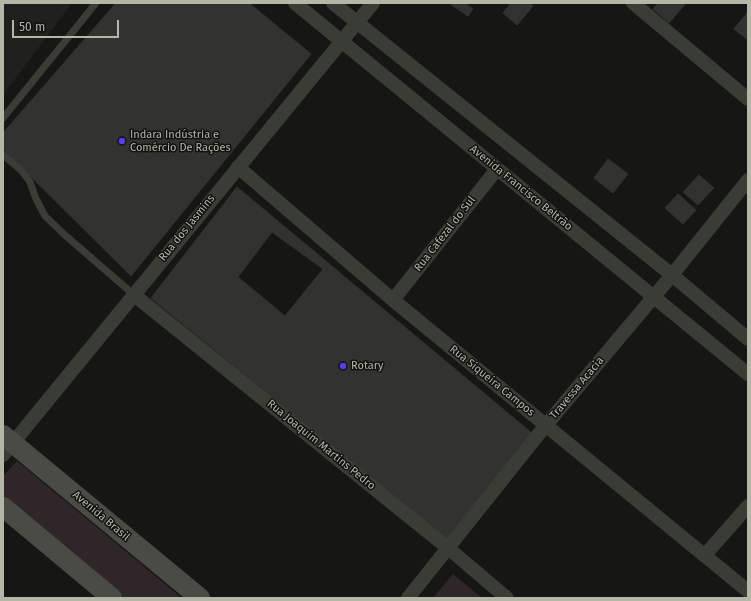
<!DOCTYPE html>
<html>
<head>
<meta charset="utf-8">
<style>
	body { margin:0 }
	#map { position:relative; width:751px; height:601px; overflow:hidden; background:#161715; font-family:"Fira Sans",sans-serif }
	canvas { display:block }
	.frame { position:absolute; inset:0; border:4px solid #b4b6a8; pointer-events:none }
	.scale { position:absolute; left:12px; top:20px; width:107px; height:18px; box-sizing:border-box; border:2px solid #b4b6a8; border-top:0; padding-left:5px; font-size:12px; line-height:14px; white-space:nowrap; color:#b4b6a8; -webkit-text-stroke:3px #111210; paint-order:stroke }
</style>
</head>
<body>
<div id="map">
<canvas width="751" height="601"></canvas>
<div class="frame"></div>
<div class="scale">50 m</div>
</div>
<script>
const c = document.querySelector('canvas').getContext('2d');
c.lineJoin = 'round';
function paint(path, color) {
  c.fillStyle = color;
  c.fill(path, 'evenodd');
}
function shape(rows) {
  const path = new Path2D();
  for (const r of rows) {
    path.moveTo(r[0], r[1]);
    for (let i = 2; i < r.length; i += 2) path.lineTo(r[i], r[i + 1]);
  }
  return path;
}
function trace(path, color, width, dash) {
  c.strokeStyle = color;
  c.lineWidth = width;
  c.lineCap = dash ? 'butt' : 'round';
  c.setLineDash(dash || []);
  c.stroke(path);
}
function label(font, color, halo, rows, align = 'center') {
  c.font = font + ' "Fira Sans",sans-serif';
  c.lineWidth = 3;
  c.setLineDash([]);
  c.textBaseline = 'middle';
  c.strokeStyle = halo;
  c.fillStyle = color;
  for (const [text, x, y, turn = 0] of rows) {
    c.save();
    c.translate(x, y);
    c.rotate((+turn || 0) * Math.PI / 180);
    c.textAlign = isNaN(turn) ? turn : align;
    if (halo) c.strokeText(text, 0, 0);
    c.fillText(text, 0, 0);
    c.restore();
  }
}
const built = shape([
	[3,3,72,3,3,95]
]);
const green = shape([
	[17,461,182,598,123,598,3,498,3,476],
	[453,574,482,598,433,598]
]);
const building = shape([
	[116,3,249,3,311,54,131,276,3,149,3,133,116,3],
	[449,3,465,3,473,9,468,16,449,3],
	[511,3,529,3,533,6,517,25,503,13,511,3],
	[658,3,686,3,669,23,653,9,658,3],
	[747,13,748,14,748,40,734,29,747,13],
	[608,159,628,174,613,193,594,178,608,159],
	[699,175,714,188,698,205,683,192,699,175],
	[237,187,533,434,447,540,151,298,237,187],
	[678,194,696,210,683,224,665,208,678,194],
	[272,232,323,269,285,316,238,277,272,232]
]);
const service = shape([
	[3,118,96,3],
	[3,155,21,170,30,182,36,199,45,216,66,236,133,294]
]);
const minor = shape([
	[295,3,748,374],
	[333,3,672,275,748,339],
	[633,3,748,99],
	[238,167,393,300,748,591],
	[133,294,448,548,507,598],
	[393,300,497,169],
	[3,455,373,3],
	[705,555,748,506],
	[408,598,546,425,672,275,748,180]
]);
const secondary = shape([
	[3,435,200,598],
	[3,507,112,598]
]);
const markers = [
	[122,141,4,"#573ee6"],
	[343,366,4,"#573ee6"]
];
const poiNames = [
	["Indara Indústria e",130,135],
	["Comércio De Rações",130,148],
	["Rotary",351,366]
];
const streetNames = [
	["Avenida Francisco Beltrão",521,188,39],
	["Rua dos Jasmins",187,228,-51],
	["Rua Cafezal do Sul",445,234,-52],
	["Rua Siqueira Campos",492,381,39],
	["Travessa Acacia",577,388,-50],
	["Rua Joaquim Martins Pedro",321,445,39],
	["Avenida Brasil",101,516,40]
];
paint(built, '#20211e');
paint(green, '#2e2629');
paint(building, '#323330');
trace(building, '#31332f', 1);
trace(service, '#3a3c36', 7);
trace(minor, '#3a3c36', 14);
trace(secondary, '#4a4b45', 20);
for (const [x, y, r, color] of markers) {
  const dot = new Path2D();
  dot.arc(x, y, r, 0, 2 * Math.PI);
  c.fillStyle = color;
  c.fill(dot);
  trace(dot, '#111210', 1.5);
}
label('11px', '#b4b6a8', '#111210', poiNames, 'left');
label('11px', '#b4b6a8', '#111210', streetNames);
</script>
</body>
</html>
